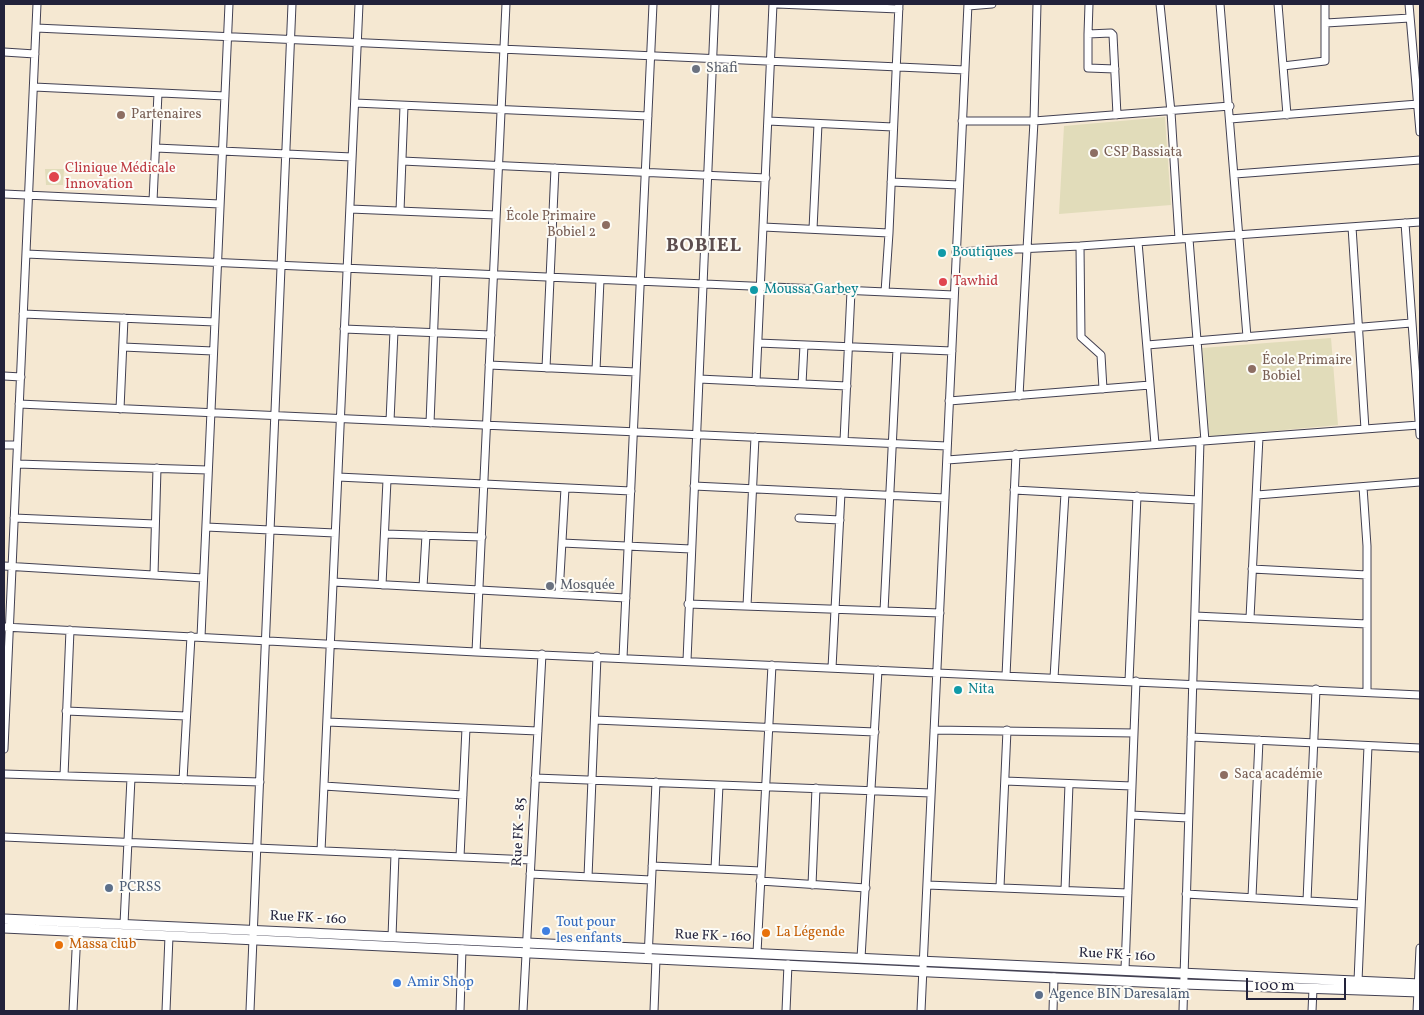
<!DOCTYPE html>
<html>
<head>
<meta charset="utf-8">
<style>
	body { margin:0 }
	#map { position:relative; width:1424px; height:1015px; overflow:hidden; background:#f5e8d2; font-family:Vollkorn,serif }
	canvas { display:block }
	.frame { position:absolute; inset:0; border:5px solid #22223b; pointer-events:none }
	.scale { position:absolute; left:1246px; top:978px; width:100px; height:22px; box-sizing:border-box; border:2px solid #22223b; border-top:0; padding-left:6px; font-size:15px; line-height:18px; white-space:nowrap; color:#22223b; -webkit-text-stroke:4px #fdfcf7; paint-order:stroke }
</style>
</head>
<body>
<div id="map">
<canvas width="1424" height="1015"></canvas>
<div class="frame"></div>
<div class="scale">100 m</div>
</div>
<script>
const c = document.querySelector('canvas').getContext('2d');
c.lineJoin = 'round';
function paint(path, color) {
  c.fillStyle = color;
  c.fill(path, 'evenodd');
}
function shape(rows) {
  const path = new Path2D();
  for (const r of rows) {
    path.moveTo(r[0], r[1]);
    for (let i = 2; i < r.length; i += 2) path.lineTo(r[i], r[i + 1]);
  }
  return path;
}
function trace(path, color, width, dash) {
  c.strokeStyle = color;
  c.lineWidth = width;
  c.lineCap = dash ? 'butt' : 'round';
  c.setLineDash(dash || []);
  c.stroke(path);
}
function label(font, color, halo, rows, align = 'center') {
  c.font = font + ' Vollkorn,serif';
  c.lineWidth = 4;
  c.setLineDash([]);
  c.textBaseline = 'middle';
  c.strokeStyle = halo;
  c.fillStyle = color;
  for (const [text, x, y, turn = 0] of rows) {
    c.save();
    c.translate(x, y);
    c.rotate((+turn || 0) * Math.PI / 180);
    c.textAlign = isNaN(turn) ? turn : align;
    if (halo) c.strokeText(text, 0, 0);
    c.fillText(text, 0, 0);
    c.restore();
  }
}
const built = shape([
	[1165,117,1171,205,1059,214,1064,126],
	[45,169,64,169,63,185,46,185],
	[1331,338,1338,425,1209,437,1202,348]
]);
const minor = shape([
	[777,4,899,9],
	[1089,4,1088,34,1111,33,1113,35,1117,115],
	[1160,4,1171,112,1179,239],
	[1220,4,1247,337],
	[1278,4,1287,115],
	[1409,4,1420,132],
	[968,6,992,4],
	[1326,23,1410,18],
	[36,28,965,70],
	[1088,34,1088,68,1115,69],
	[4,52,35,54],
	[1283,66,1325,61,1325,4],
	[34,87,225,96],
	[355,103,648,116],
	[1230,119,1418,104],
	[768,121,893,127],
	[962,121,1034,121,1230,106],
	[156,148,352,157],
	[402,161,766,178],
	[1235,174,1420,160],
	[891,182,959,185],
	[4,194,220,204],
	[153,201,158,93],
	[350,209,496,215],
	[400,211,404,106],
	[1405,223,1420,435],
	[763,227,889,233,899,4],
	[1352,227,1365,429],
	[813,229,818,124],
	[1189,239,1205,441],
	[1138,242,1155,444],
	[1080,246,1081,337,1101,355,1103,389],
	[956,252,1080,246,1420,222],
	[26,254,954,295],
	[885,292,889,233],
	[23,314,215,322],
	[344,329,491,335],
	[758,343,952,351],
	[1147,345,1411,323],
	[123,347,213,351],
	[489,365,636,372],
	[546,368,555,168],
	[596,370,600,280],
	[4,376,21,377],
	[699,379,847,386],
	[756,382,773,4],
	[802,384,804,345],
	[1019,396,1034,121,1037,4],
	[949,401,1150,385],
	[19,404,947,446],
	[120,409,124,318],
	[390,421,394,331],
	[430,423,436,272],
	[844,441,851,291],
	[4,445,17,445],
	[947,460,1419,425],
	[17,464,208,470],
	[338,477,631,491],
	[694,486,945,498],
	[1363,487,1367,546,1367,691],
	[1014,490,1198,500],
	[1257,495,1420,482],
	[14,518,155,524],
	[799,518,840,520],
	[206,527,335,533],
	[385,534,482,537],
	[562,543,691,549],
	[4,566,203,578],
	[1252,569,1367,575],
	[154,575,157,468],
	[333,582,626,598],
	[382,585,387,480],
	[423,587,426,535],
	[559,594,565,488],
	[688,604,940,613],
	[747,606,755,437],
	[884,611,897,349],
	[1195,616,1367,624],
	[1250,618,1259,437],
	[4,627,476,652,1420,695],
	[201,637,229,4],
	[476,652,506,4],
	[623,658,653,4],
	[687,661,715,4],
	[832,668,841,493],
	[1006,676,1016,454],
	[1054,678,1065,493],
	[1129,681,1137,496],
	[66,711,186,716],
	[595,720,875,732],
	[327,722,538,731],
	[934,730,1134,733],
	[1191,737,1420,748],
	[4,749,37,4],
	[4,774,260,782],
	[64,776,70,630],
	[535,778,931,793],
	[183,780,191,636],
	[1005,781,1132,786],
	[324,786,463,795],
	[1131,815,1188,818],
	[4,837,531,860],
	[321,851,359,4],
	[460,857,466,728],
	[652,866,761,871],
	[715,869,719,785],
	[530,874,651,880],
	[588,877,597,656],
	[760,881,866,888],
	[812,885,816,788],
	[927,885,1128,893],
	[1000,887,1007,730],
	[1065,890,1069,784],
	[1186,894,1361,904],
	[1252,897,1259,740],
	[1307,901,1316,689],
	[124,924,131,778],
	[392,937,395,854],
	[757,953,772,665],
	[861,958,878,670],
	[648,959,656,782],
	[1125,969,1136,681],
	[1358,981,1368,746],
	[73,1011,77,931],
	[166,1011,169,936],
	[250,1011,292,4],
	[460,1011,462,949],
	[523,1011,542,654],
	[654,1011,656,959],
	[786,1011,788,964],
	[921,1011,968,4],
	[1053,1011,1054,977],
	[1183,1011,1200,441],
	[1312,1011,1313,989],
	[1417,1011,1420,948]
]);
const major = shape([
	[4,919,1420,984],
	[4,928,1183,984,1420,992]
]);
const markers = [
	[696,69,5,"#6b7280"],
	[121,115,5,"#8d6e63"],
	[1094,153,5,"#8d6e63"],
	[54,177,6,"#e0444e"],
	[606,225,5,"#8d6e63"],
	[942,253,5,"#0f9aa8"],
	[943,282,5,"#e0444e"],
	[754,290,5,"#0f9aa8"],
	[1252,369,5,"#8d6e63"],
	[550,586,5,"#6b7280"],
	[958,690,5,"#0f9aa8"],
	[1224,775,5,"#8d6e63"],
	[109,888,5,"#5c6f8a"],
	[546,931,5,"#3f7fe0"],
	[766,933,5,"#e8710a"],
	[59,945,5,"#e8710a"],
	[397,983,5,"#3f7fe0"],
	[1039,995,5,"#5c6f8a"]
];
const worshipNames = [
	["Shafi",706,69],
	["Mosquée",560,586]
];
const educationNames = [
	["Partenaires",131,115],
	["CSP Bassiata",1104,153],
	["École Primaire",596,217,"right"],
	["Bobiel 2",596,233,"right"],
	["École Primaire",1262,361],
	["Bobiel",1262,377],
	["Saca académie",1234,775]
];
const healthNames = [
	["Clinique Médicale",65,169],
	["Innovation",65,185],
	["Tawhid",953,282]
];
const cultureNames = [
	["Boutiques",952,253],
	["Moussa Garbey",764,290],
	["Nita",968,690]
];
const streetNames = [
	["Rue FK - 85",520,832,-87],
	["Rue FK - 160",308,919,3],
	["Rue FK - 160",713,937,2],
	["Rue FK - 160",1117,956,3]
];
const serviceNames = [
	["PCRSS",119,888],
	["Agence BIN Daresalam",1049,995]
];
const shopNames = [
	["Tout pour",556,923],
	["les enfants",556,939],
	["Amir Shop",407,983]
];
const foodNames = [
	["La Légende",776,933],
	["Massa club",69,945]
];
const districtNames = [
	["BOBIEL",704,248]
];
paint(built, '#e1dcba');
trace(minor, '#424052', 9);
trace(major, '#424052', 11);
trace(minor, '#fff', 7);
trace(major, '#fff', 9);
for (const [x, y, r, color] of markers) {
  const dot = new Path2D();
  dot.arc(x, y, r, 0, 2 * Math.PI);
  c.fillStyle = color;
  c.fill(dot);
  trace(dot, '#fdfcf7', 2);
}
label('14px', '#5b616d', '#fdfcf7', worshipNames, 'left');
label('14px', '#785e54', '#fdfcf7', educationNames, 'left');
label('14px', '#be3a42', '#fdfcf7', healthNames, 'left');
label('14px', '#0d838f', '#fdfcf7', cultureNames, 'left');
label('14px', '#22223b', '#fdfcf7', streetNames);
label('14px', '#4e5e75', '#fdfcf7', serviceNames, 'left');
label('14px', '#366cbe', '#fdfcf7', shopNames, 'left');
label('14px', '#c56008', '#fdfcf7', foodNames, 'left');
c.letterSpacing = '1px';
label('bold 19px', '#5c4d4e', '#fdfcf7', districtNames);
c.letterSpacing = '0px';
</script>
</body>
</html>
